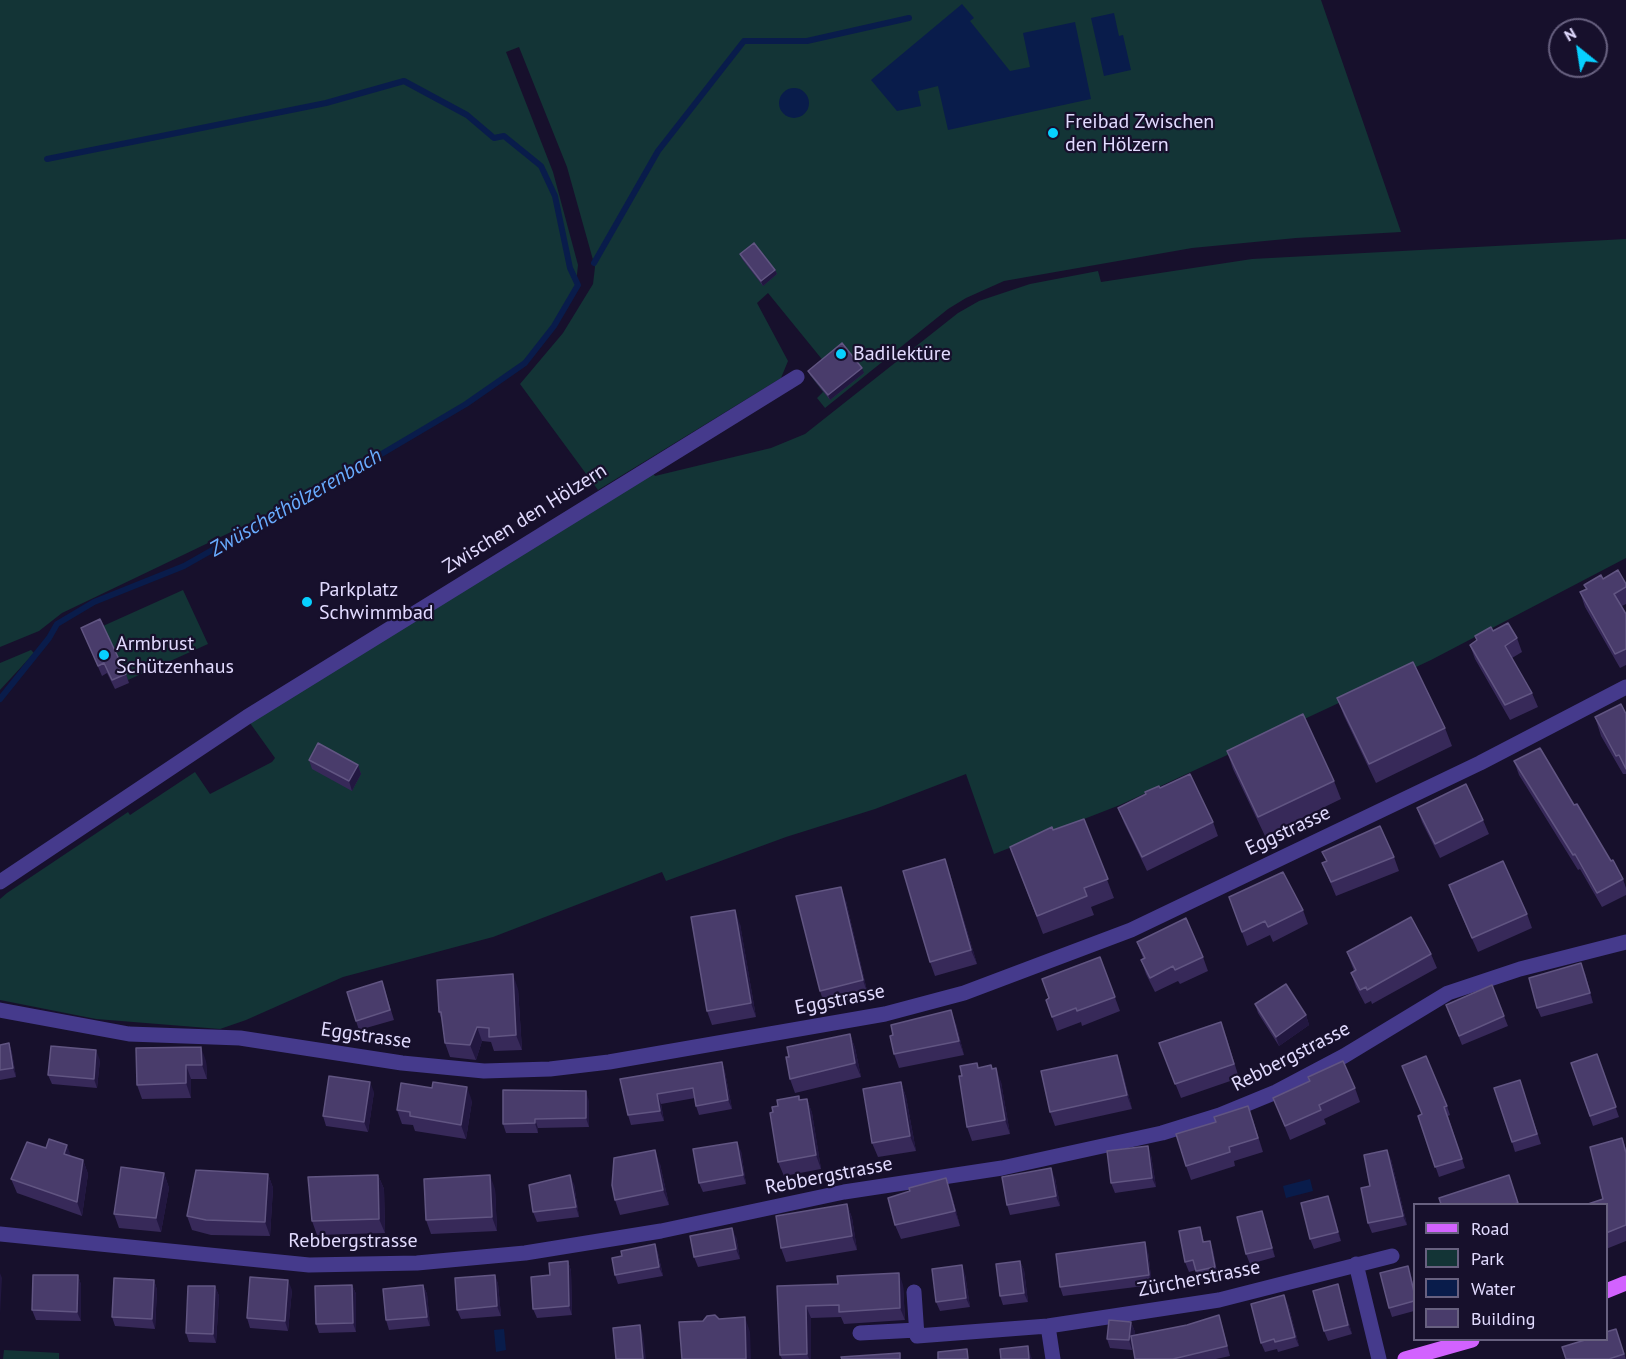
<!DOCTYPE html>
<html>
<head>
<meta charset="utf-8">
<style>
	body { margin:0 }
	#map { position:relative; width:1626px; height:1359px; overflow:hidden; background:#17102c; font-family:"PT Sans",sans-serif }
	canvas { display:block }
	.legend { position:absolute; left:1413px; top:1203px; width:195px; height:138px; box-sizing:border-box; background:#17102c; border:2px solid #686180; margin:0; padding:8px 10px; list-style:none; font-size:18px; color:#e2dbff }
	.legend li { display:flex; align-items:center; gap:12px; height:30px }
	.legend b { width:30px; border:2px solid #686180 }
	.north { position:absolute; left:1548px; top:18px; width:60px; height:60px; box-sizing:border-box; background:#17102c; border:2px solid #686180; border-radius:50%; rotate:330deg; font-size:16px; font-weight:700; line-height:24px; text-align:center; color:#e2dbff }
	.north::after { content:''; display:block; margin:auto; width:21px; height:27px; background:#07d0ff; clip-path:polygon(50% 0,100% 100%,50% 72%,0 100%) }
</style>
</head>
<body>
<div id="map">
<canvas width="1626" height="1359"></canvas>
<ul class="legend">
<li><b style="height:8px;background:#d262ff"></b>Road</li>
<li><b style="height:16px;background:#133436"></b>Park</li>
<li><b style="height:16px;background:#091c4b"></b>Water</li>
<li><b style="height:16px;background:#493c6b"></b>Building</li>
</ul>
<div class="north">N</div>
</div>
<script>
const c = document.querySelector('canvas').getContext('2d');
c.lineJoin = 'round';
function paint(path, color) {
  c.fillStyle = color;
  c.fill(path, 'evenodd');
}
function shape(rows) {
  const path = new Path2D();
  for (const r of rows) {
    if (r.length === 3) {
      path.moveTo(r[0] + r[2], r[1]);
      path.arc(r[0], r[1], r[2], 0, 2 * Math.PI);
      continue;
    }
    path.moveTo(r[0], r[1]);
    for (let i = 2; i < r.length; i += 2) path.lineTo(r[i], r[i + 1]);
  }
  return path;
}
function trace(path, color, width, dash) {
  c.strokeStyle = color;
  c.lineWidth = width;
  c.lineCap = dash ? 'butt' : 'round';
  c.setLineDash(dash || []);
  c.stroke(path);
}
function label(font, color, halo, rows, align = 'center') {
  c.font = font + ' "PT Sans",sans-serif';
  c.lineWidth = 4.5;
  c.setLineDash([]);
  c.textBaseline = 'middle';
  c.strokeStyle = halo;
  c.fillStyle = color;
  for (const [text, x, y, turn = 0] of rows) {
    c.save();
    c.translate(x, y);
    c.rotate((+turn || 0) * Math.PI / 180);
    c.textAlign = isNaN(turn) ? turn : align;
    if (halo) c.strokeText(text, 0, 0);
    c.fillText(text, 0, 0);
    c.restore();
  }
}
const green = shape([
	[0,0,1321,0,1401,232,1296,238,1192,248,1004,281,966,298,948,309,825,408,817,398,823,392,810,375,825,363,768,293,757,303,788,361,781,378,598,490,520,384,563,333,593,284,595,267,567,167,519,47,506,52,553,172,578,265,576,284,552,326,523,362,465,403,372,458,279,509,62,613,39,631,0,647],
	[1626,239,1626,558,1431,660,1120,805,994,854,966,774,875,809,786,837,666,881,662,872,493,937,343,977,246,1020,220,1029,96,1019,0,1000,0,899,7,893,128,812,130,815,195,772,210,794,272,762,275,758,250,723,653,473,655,476,771,448,805,434,958,313,979,301,1030,284,1098,271,1101,282,1252,259],
	[183,590,208,644,128,680,103,626],
	[31,650,34,653,0,690,0,663],
	[4,1350,59,1353,59,1359,3,1359]
]);
const water = shape([
	[962,4,974,18,970,21,1010,71,1030,67,1023,33,1075,22,1091,99,948,130,938,86,918,91,921,106,897,111,871,80],
	[1114,13,1119,36,1123,35,1131,70,1104,76,1091,18],
	[794,103,15],
	[1310,1179,1313,1191,1286,1198,1283,1186],
	[504,1329,506,1350,496,1352,494,1330]
]);
const stream = shape([
	[594,263,658,151,744,41,807,41,909,18],
	[0,699,49,638,57,624,94,602,184,566,373,459,466,404,525,363,554,326,578,285,570,268,555,196,541,166,504,136,494,138,467,115,404,81,326,103,47,159]
]);
const minor = shape([
	[0,882,247,717,797,377],
	[0,1010,129,1034,240,1038,402,1063,484,1071,550,1069,609,1062,885,1014,964,993,1131,930,1480,763,1626,687],
	[0,1234,309,1265,417,1263,525,1253,661,1231,844,1192,1002,1168,1162,1133,1220,1115,1276,1092,1344,1056,1448,993,1520,969,1626,942],
	[1356,1264,1379,1359],
	[914,1292,917,1336,1048,1326,1219,1300,1392,1256],
	[1048,1326,1053,1359],
	[860,1333,917,1330]
]);
const major = shape([
	[1606,1291,1626,1283],
	[1405,1359,1472,1340]
]);
const wall = shape([
	[740,254,775,270,777,274,763,286,742,259],
	[808,371,864,373,830,400,810,375],
	[1603,579,1626,584,1626,604,1622,606,1626,614,1626,665,1620,668,1585,607,1580,592,1586,589,1584,585],
	[81,628,126,674,129,683,115,689,107,673,102,676],
	[1493,631,1517,638,1522,652,1512,658,1532,693,1538,707,1510,720,1475,659,1470,645,1477,641,1475,636],
	[1337,698,1445,728,1452,746,1376,783,1344,716],
	[1626,714,1626,774,1623,774,1601,736,1595,717],
	[1227,751,1334,781,1341,799,1265,836,1233,769],
	[309,760,358,765,361,774,352,791,312,769],
	[1514,761,1574,805,1623,879,1626,888,1626,895,1602,907,1580,869,1578,870,1519,775],
	[1118,808,1213,822,1218,836,1147,871,1124,823],
	[1417,808,1483,820,1489,834,1440,858,1422,822],
	[1084,819,1114,898,1091,907,1094,915,1043,934,1010,847],
	[1322,852,1394,857,1399,871,1336,896,1322,863,1326,861],
	[950,874,977,964,935,976,930,962],
	[1449,885,1527,914,1532,928,1478,952,1454,899],
	[1229,897,1303,910,1308,924,1273,942,1270,935,1247,946],
	[846,901,868,995,825,1006,820,991],
	[740,924,756,1017,712,1025,707,1011],
	[1137,942,1203,957,1208,971,1180,984,1178,981,1155,992,1146,974,1141,960,1143,958],
	[1347,952,1431,954,1437,968,1372,1004,1371,1001,1365,1004,1356,987,1351,973,1354,971],
	[1100,957,1120,1011,1082,1026,1081,1022,1057,1031,1046,1000,1049,998],
	[1585,973,1593,1003,1541,1017,1537,1008],
	[382,981,394,1020,359,1030,356,1021],
	[518,989,522,1050,494,1051,491,1042,482,1041,476,1060,450,1057,445,1043,442,1021,439,1012],
	[1255,1004,1306,1015,1309,1025,1279,1046,1258,1013],
	[1446,1005,1504,1016,1508,1026,1462,1045],
	[956,1024,964,1055,899,1068,894,1054],
	[850,1034,855,1048,861,1077,795,1093,790,1079,789,1057],
	[1226,1036,1239,1078,1181,1098,1159,1043],
	[9,1043,12,1053,16,1077,0,1080,0,1045],
	[136,1048,206,1061,207,1079,191,1079,191,1098,142,1099,137,1085],
	[1597,1054,1619,1117,1593,1126,1571,1063],
	[1117,1055,1122,1070,1132,1109,1055,1126,1050,1112],
	[100,1060,97,1088,52,1084,48,1075],
	[722,1062,725,1072,732,1109,699,1115,696,1106,695,1098,661,1104,664,1121,631,1125,628,1115,620,1079],
	[1402,1066,1447,1106,1450,1115,1448,1116,1465,1168,1439,1177,1418,1116,1422,1114],
	[979,1068,993,1069,1001,1082,1010,1134,972,1141,967,1127,962,1076],
	[1520,1080,1541,1144,1515,1152,1512,1142],
	[901,1082,906,1097,916,1151,878,1157,872,1143],
	[1355,1088,1360,1102,1324,1119,1326,1124,1290,1140,1273,1098],
	[374,1092,368,1132,326,1126,323,1116],
	[799,1096,800,1100,807,1099,812,1113,821,1169,784,1176,778,1162,778,1106],
	[472,1101,466,1139,415,1131,413,1125,402,1124,397,1110],
	[589,1101,589,1127,538,1128,538,1133,506,1133,503,1124],
	[1253,1120,1263,1152,1234,1161,1235,1166,1191,1180,1186,1166,1216,1122],
	[1622,1138,1626,1149,1626,1241,1606,1249,1606,1204,1603,1199],
	[741,1151,746,1184,703,1192,699,1183],
	[1151,1155,1156,1187,1115,1193,1111,1183],
	[71,1156,83,1160,88,1174,82,1216,17,1193,11,1179],
	[1391,1159,1407,1225,1372,1233,1368,1223,1370,1186],
	[660,1164,669,1205,620,1215,615,1200],
	[164,1173,169,1188,161,1232,119,1228,114,1214],
	[268,1174,273,1188,270,1236,211,1235,192,1230,187,1216],
	[378,1175,384,1189,385,1233,317,1235,312,1221],
	[1055,1178,1060,1206,1010,1215,1007,1205],
	[574,1184,579,1217,537,1222,533,1212],
	[495,1189,497,1231,431,1234,426,1220],
	[951,1192,960,1226,901,1239,895,1225],
	[1328,1196,1341,1241,1314,1249,1310,1239],
	[847,1204,852,1218,857,1250,786,1262,781,1248],
	[1265,1220,1275,1257,1250,1264,1246,1254],
	[1200,1227,1204,1242,1213,1250,1218,1277,1199,1280,1196,1270,1189,1272,1185,1262],
	[736,1237,740,1259,698,1267,694,1257],
	[655,1244,658,1253,663,1276,618,1284,615,1275,622,1256],
	[1148,1252,1152,1285,1063,1296,1060,1287],
	[568,1261,571,1271,572,1315,537,1318,533,1309,550,1275],
	[1020,1261,1024,1270,1028,1302,1003,1305,1000,1296],
	[965,1274,970,1307,940,1311,936,1302],
	[78,1275,81,1285,81,1321,36,1320,32,1310],
	[495,1275,498,1284,501,1316,461,1319,457,1310],
	[1411,1276,1414,1288,1414,1311,1392,1317,1389,1308],
	[154,1280,157,1290,155,1329,115,1326,112,1317],
	[1338,1284,1352,1334,1328,1341,1324,1331],
	[352,1285,356,1294,356,1332,319,1333,316,1324],
	[423,1285,427,1294,430,1326,389,1330,386,1320],
	[903,1285,905,1320,844,1324,841,1317,811,1318,811,1359,782,1359,780,1355,777,1286],
	[215,1286,219,1296,216,1343,189,1342,186,1333],
	[292,1290,288,1331,250,1328,247,1318],
	[1288,1304,1299,1346,1278,1352,1277,1349,1265,1352,1261,1343],
	[1219,1315,1222,1325,1230,1356,1216,1359,1135,1359,1133,1347,1132,1350,1110,1348,1107,1339,1131,1322,1135,1332,1134,1335,1187,1325],
	[1616,1329,1626,1359,1566,1359]
]);
const shadedWall = shape([
	[775,270,777,274,763,286,761,281],
	[862,368,864,373,830,400,828,395],
	[358,765,361,774,352,791,349,781],
	[945,859,950,874,977,964,971,950],
	[841,887,846,901,868,995,863,980],
	[735,910,740,924,756,1017,751,1003],
	[1581,963,1585,973,1593,1003],
	[513,974,518,989,522,1050,516,1035],
	[951,1010,956,1024,964,1055,959,1041],
	[1306,1015,1309,1025,1279,1046,1276,1037],
	[477,1027,482,1041,476,1060,470,1045],
	[850,1034,855,1048,861,1077,855,1063],
	[9,1043,12,1053,16,1077,13,1068],
	[201,1047,206,1061,207,1079,202,1065],
	[96,1050,100,1060,97,1088,94,1079],
	[1117,1055,1122,1070,1132,1109,1127,1095],
	[722,1062,725,1072,732,1109,728,1100],
	[186,1065,191,1079,191,1098,186,1083],
	[996,1068,1001,1082,1010,1134,1005,1120],
	[370,1082,374,1092,368,1132,364,1122],
	[901,1082,906,1097,916,1151,910,1136],
	[467,1087,472,1101,466,1139,461,1125],
	[586,1091,589,1101,589,1127,586,1118],
	[657,1094,661,1104,664,1121,660,1111],
	[807,1099,812,1113,821,1169,816,1155],
	[535,1119,538,1128,538,1133,535,1123],
	[737,1142,741,1151,746,1184,743,1175],
	[67,1145,72,1159,64,1154],
	[1148,1146,1151,1155,1156,1187,1152,1178],
	[655,1150,660,1164,669,1205,663,1190],
	[1387,1150,1391,1159,1407,1225,1403,1216],
	[83,1160,88,1174,82,1216,77,1202],
	[1051,1168,1055,1178,1060,1206,1056,1196],
	[164,1173,169,1188,161,1232,156,1218],
	[268,1174,273,1188,270,1236,265,1222],
	[378,1175,384,1189,385,1233,379,1219],
	[490,1175,495,1189,497,1231,492,1217],
	[570,1175,574,1184,579,1217,576,1207],
	[946,1178,951,1192,960,1226,955,1211],
	[1328,1196,1332,1205,1341,1241,1338,1232],
	[847,1204,852,1218,857,1250,852,1236],
	[1262,1211,1265,1220,1275,1257,1272,1248],
	[732,1228,736,1237,740,1259,736,1249],
	[1210,1241,1213,1250,1218,1277,1215,1267],
	[1145,1242,1148,1252,1152,1285,1149,1275],
	[655,1244,658,1253,663,1276,659,1267],
	[568,1261,571,1271,572,1315,569,1306],
	[1020,1261,1024,1270,1028,1302,1024,1293],
	[962,1265,965,1274,970,1307,966,1298],
	[0,1273,2,1278,0,1314],
	[899,1273,903,1285,905,1320,900,1308],
	[78,1275,81,1285,81,1321,77,1312],
	[495,1275,498,1284,501,1316,497,1306],
	[154,1280,157,1290,155,1329,152,1319],
	[288,1280,292,1290,288,1331,285,1321],
	[1338,1284,1341,1294,1352,1334,1348,1325],
	[352,1285,356,1294,356,1332,353,1323],
	[423,1285,427,1294,430,1326,427,1317],
	[215,1286,219,1296,216,1343,213,1334],
	[1284,1295,1288,1304,1299,1346,1295,1337],
	[806,1306,811,1318,811,1359,809,1359,807,1354],
	[745,1317,750,1332,751,1359,746,1359],
	[1131,1322,1135,1332,1132,1350,1129,1340],
	[640,1325,643,1335,646,1359,643,1359],
	[1028,1346,1031,1356,1032,1359,1029,1359]
]);
const building = shape([
	[754,243,775,270,761,281,740,254,754,243],
	[842,343,862,368,828,395,808,371,842,343],
	[1618,570,1626,584,1626,587,1614,594,1626,614,1626,649,1615,654,1580,592,1587,589,1584,585,1601,575,1603,579,1618,570],
	[100,619,126,674,112,680,104,663,98,666,81,628,100,619],
	[1508,623,1517,638,1505,646,1532,693,1505,705,1470,645,1477,640,1475,636,1491,627,1493,631,1508,623],
	[1413,662,1445,728,1369,764,1337,698,1413,662],
	[1621,704,1626,714,1626,769,1619,755,1616,756,1595,717,1621,704],
	[1303,714,1334,781,1258,817,1227,751,1303,714],
	[318,743,358,765,349,781,309,760,318,743],
	[1540,748,1574,805,1577,804,1611,861,1613,860,1623,879,1597,893,1575,854,1573,855,1514,761,1540,748],
	[1190,774,1213,822,1142,857,1118,808,1146,794,1145,792,1159,786,1160,788,1190,774],
	[1466,784,1483,820,1435,844,1417,808,1466,784],
	[1084,819,1108,879,1084,888,1087,896,1037,916,1010,847,1052,827,1053,830,1084,819],
	[1380,826,1394,857,1331,882,1322,863,1327,861,1322,852,1380,826],
	[945,859,971,950,930,962,903,871,945,859],
	[1503,861,1527,914,1472,938,1449,885,1503,861],
	[1283,872,1303,910,1268,927,1265,921,1242,932,1229,897,1283,872],
	[841,887,863,980,820,991,796,896,841,887],
	[735,910,751,1003,707,1011,691,917,735,910],
	[1411,917,1431,954,1367,990,1366,987,1360,990,1351,973,1356,970,1347,952,1411,917],
	[1186,918,1203,957,1175,970,1173,966,1150,978,1141,960,1145,958,1137,942,1186,918],
	[1100,957,1115,997,1077,1011,1076,1008,1052,1017,1046,1000,1049,998,1042,979,1100,957],
	[1581,963,1590,993,1537,1008,1529,978,1581,963],
	[513,974,516,1035,489,1037,489,1028,477,1027,470,1045,445,1043,441,1012,439,1012,437,980,513,974],
	[382,981,390,1010,356,1021,347,992,382,981],
	[1286,984,1306,1015,1276,1037,1255,1004,1286,984],
	[1492,985,1504,1016,1459,1036,1446,1005,1492,985],
	[951,1010,959,1041,894,1054,890,1036,893,1035,891,1025,951,1010],
	[1221,1022,1234,1064,1175,1084,1159,1043,1221,1022],
	[850,1034,855,1063,790,1079,786,1057,789,1057,787,1047,850,1034],
	[9,1043,13,1068,0,1070,0,1045,9,1043],
	[51,1046,96,1050,94,1079,48,1075,51,1046],
	[201,1047,202,1065,186,1065,186,1083,137,1085,136,1048,201,1047],
	[1597,1054,1616,1107,1590,1116,1571,1063,1597,1054],
	[1117,1055,1127,1095,1050,1112,1041,1071,1117,1055],
	[1426,1056,1447,1106,1444,1107,1462,1159,1435,1167,1418,1116,1422,1114,1402,1066,1426,1056],
	[1343,1061,1355,1088,1319,1105,1321,1110,1285,1126,1273,1098,1310,1081,1308,1077,1343,1061],
	[722,1062,728,1100,696,1106,693,1088,657,1094,660,1111,628,1115,620,1079,722,1062],
	[977,1063,978,1068,991,1065,992,1069,996,1068,1005,1120,967,1127,959,1076,962,1076,960,1066,977,1063],
	[329,1076,370,1082,364,1122,323,1116,329,1076],
	[1520,1080,1537,1134,1512,1142,1494,1088,1520,1080],
	[433,1082,467,1087,461,1125,410,1116,410,1112,397,1110,401,1083,432,1088,433,1082],
	[901,1082,910,1136,872,1143,863,1089,901,1082],
	[503,1090,586,1091,586,1118,535,1119,535,1123,503,1124,503,1090],
	[799,1096,799,1100,807,1099,816,1155,778,1162,770,1113,773,1112,772,1107,778,1106,777,1100,799,1096],
	[1248,1106,1258,1138,1229,1147,1230,1152,1186,1166,1176,1134,1216,1122,1214,1117,1248,1106],
	[1622,1138,1626,1153,1626,1225,1606,1233,1606,1204,1588,1204,1603,1199,1590,1147,1622,1138],
	[49,1139,67,1145,64,1154,83,1160,77,1202,11,1179,27,1142,46,1148,49,1139],
	[737,1142,743,1175,699,1183,693,1149,737,1142],
	[1148,1146,1152,1178,1111,1183,1107,1151,1148,1146],
	[655,1150,663,1190,615,1200,612,1185,614,1158,655,1150],
	[1387,1150,1403,1216,1368,1223,1361,1188,1370,1186,1364,1155,1387,1150],
	[121,1167,164,1173,156,1218,114,1214,121,1167],
	[1051,1168,1056,1196,1007,1205,1002,1177,1051,1168],
	[196,1170,268,1174,265,1222,206,1220,187,1216,196,1170],
	[378,1175,379,1219,312,1221,308,1177,378,1175],
	[490,1175,492,1217,426,1220,424,1179,490,1175],
	[570,1175,576,1207,533,1212,529,1185,570,1175],
	[1509,1175,1518,1203,1514,1204,1441,1204,1439,1198,1509,1175],
	[946,1178,955,1211,895,1225,888,1198,910,1191,909,1188,946,1178],
	[1328,1196,1338,1232,1310,1239,1301,1203,1328,1196],
	[847,1204,852,1236,781,1248,776,1216,847,1204],
	[1262,1211,1272,1248,1246,1254,1237,1217,1262,1211],
	[1200,1227,1203,1242,1210,1241,1215,1267,1196,1271,1193,1260,1185,1262,1179,1231,1200,1227],
	[732,1228,736,1249,694,1257,690,1236,732,1228],
	[1145,1242,1149,1275,1060,1287,1056,1254,1145,1242],
	[655,1244,659,1267,615,1275,612,1258,622,1256,621,1251,655,1244],
	[568,1261,569,1306,533,1309,531,1277,550,1275,549,1263,568,1261],
	[1020,1261,1024,1293,1000,1296,996,1264,1020,1261],
	[962,1265,966,1298,936,1302,932,1269,962,1265],
	[1408,1266,1414,1292,1414,1301,1389,1308,1380,1273,1408,1266],
	[899,1273,900,1308,839,1312,839,1305,806,1306,807,1354,780,1355,777,1286,838,1284,837,1276,899,1273],
	[33,1275,78,1275,77,1312,32,1310,33,1275],
	[495,1275,497,1306,457,1310,455,1278,495,1275],
	[250,1277,288,1280,285,1321,247,1318,250,1277],
	[114,1278,154,1280,152,1319,112,1317,114,1278],
	[1338,1284,1348,1325,1324,1331,1313,1291,1338,1284],
	[352,1285,353,1323,316,1324,315,1286,352,1285],
	[423,1285,427,1317,386,1320,383,1289,423,1285],
	[188,1286,215,1286,213,1334,186,1333,188,1286],
	[1284,1295,1295,1337,1275,1342,1274,1339,1261,1343,1251,1304,1284,1295],
	[715,1315,719,1319,745,1317,746,1359,682,1359,679,1322,703,1321,707,1316,715,1315],
	[1219,1315,1227,1346,1173,1359,1135,1359,1131,1336,1187,1325,1219,1315],
	[1109,1320,1131,1322,1129,1340,1107,1339,1109,1320],
	[640,1325,643,1359,616,1359,613,1328,640,1325],
	[1616,1329,1624,1354,1609,1359,1566,1359,1562,1347,1585,1340,1606,1340,1606,1332,1616,1329],
	[1028,1346,1029,1359,1001,1359,1000,1349,1028,1346],
	[967,1349,968,1359,938,1359,938,1352,967,1349],
	[900,1353,900,1359,842,1359,841,1357,900,1353]
]);
const markers = [
	[1053,133,6,"#07d0ff"],
	[841,354,6,"#07d0ff"],
	[307,602,6,"#07d0ff"],
	[104,655,6,"#07d0ff"]
];
const poiNames = [
	["Freibad Zwischen",1065,122],
	["den Hölzern",1065,145],
	["Badilektüre",853,354],
	["Parkplatz",319,590],
	["Schwimmbad",319,613],
	["Armbrust",116,644],
	["Schützenhaus",116,667]
];
const streetNames = [
	["Zwischen den Hölzern",525,519,-32],
	["Eggstrasse",1288,831,-25],
	["Eggstrasse",840,1000,-11],
	["Eggstrasse",366,1036,8],
	["Rebbergstrasse",1291,1057,-27],
	["Rebbergstrasse",829,1176,-11],
	["Rebbergstrasse",353,1241],
	["Zürcherstrasse",1199,1279,-11]
];
const waterNames = [
	["Zwüschethölzerenbach",296,503,-30]
];
paint(green, '#133436');
paint(water, '#091c4b');
trace(stream, '#091c4b', 6);
trace(minor, '#453a8c', 15);
trace(major, '#d262ff', 15);
paint(wall, '#372959');
paint(shadedWall, '#221740');
paint(building, '#493c6b');
trace(building, '#615582', 1.5);
for (const [x, y, r, color] of markers) {
  const dot = new Path2D();
  dot.arc(x, y, r, 0, 2 * Math.PI);
  c.fillStyle = color;
  c.fill(dot);
  trace(dot, '#17102c', 2);
}
label('20px', '#e2dbff', '#17102c', poiNames, 'left');
label('20px', '#e2dbff', '#17102c', streetNames);
label('italic 21px', '#69acff', '#17102c', waterNames);
</script>
</body>
</html>
